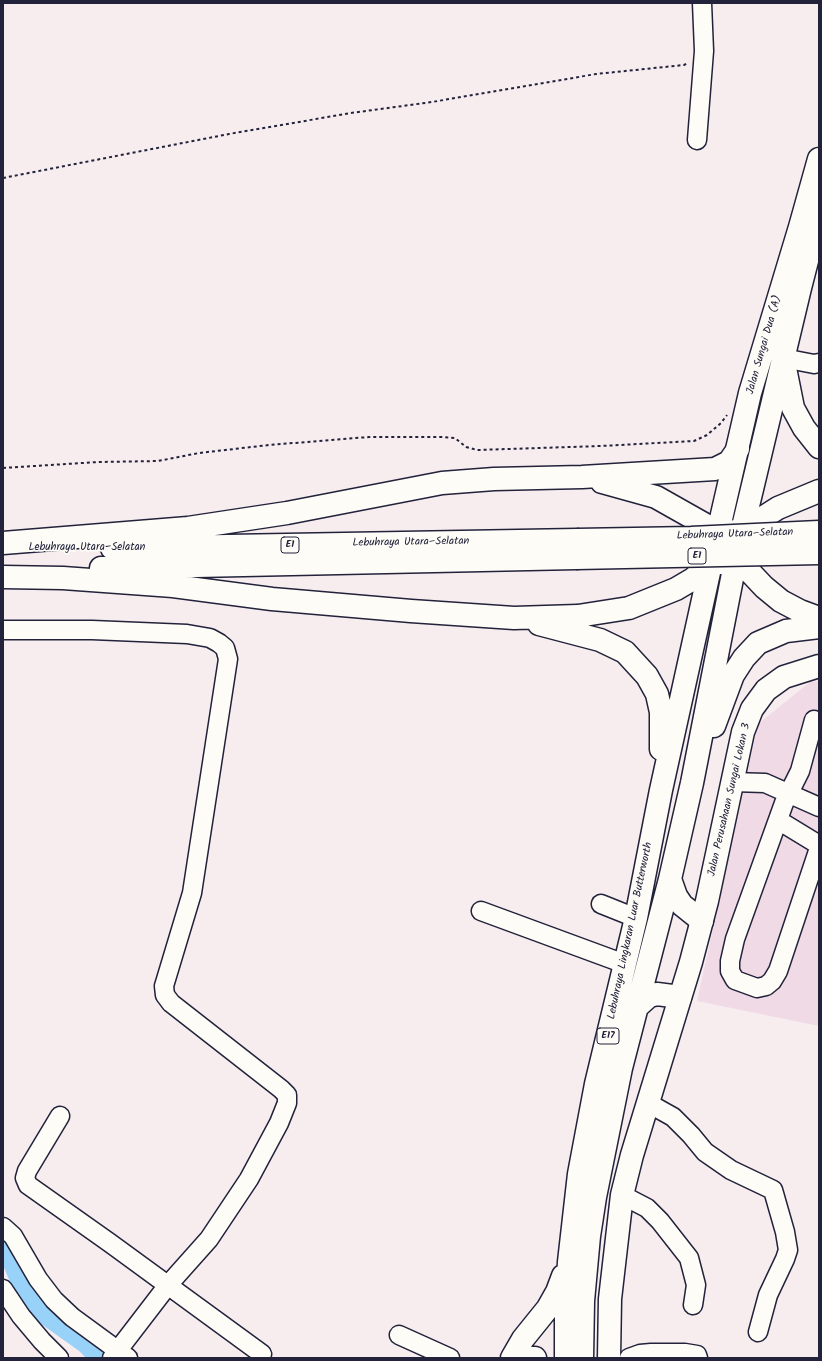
<!DOCTYPE html>
<html>
<head>
<meta charset="utf-8">
<style>
	body { margin:0 }
	#map { position:relative; width:822px; height:1361px; overflow:hidden; background:#f7edef; font-family:Kalam,sans-serif }
	canvas { display:block }
	.frame { position:absolute; inset:0; border:4px solid #22223b; pointer-events:none }
</style>
</head>
<body>
<div id="map">
<canvas width="822" height="1361"></canvas>
<div class="frame"></div>
</div>
<script>
const c = document.querySelector('canvas').getContext('2d');
c.lineJoin = 'round';
function paint(path, color) {
  c.fillStyle = color;
  c.fill(path, 'evenodd');
}
function shape(rows) {
  const path = new Path2D();
  for (const r of rows) {
    path.moveTo(r[0], r[1]);
    for (let i = 2; i < r.length; i += 2) path.lineTo(r[i], r[i + 1]);
  }
  return path;
}
function trace(path, color, width, dash) {
  c.strokeStyle = color;
  c.lineWidth = width;
  c.lineCap = dash ? 'butt' : 'round';
  c.setLineDash(dash || []);
  c.stroke(path);
}
function label(font, color, halo, rows, align = 'center') {
  c.font = font + ' Kalam,sans-serif';
  c.lineWidth = 3.5;
  c.setLineDash([]);
  c.textBaseline = 'middle';
  c.strokeStyle = halo;
  c.fillStyle = color;
  for (const [text, x, y, turn = 0] of rows) {
    c.save();
    c.translate(x, y);
    c.rotate((+turn || 0) * Math.PI / 180);
    c.textAlign = isNaN(turn) ? turn : align;
    if (halo) c.strokeText(text, 0, 0);
    c.fillText(text, 0, 0);
    c.restore();
  }
}
const built = shape([
	[819,681,819,1026,697,1001,758,724,810,682]
]);
const river = shape([
	[3,1248,10,1255,31,1304,86,1343,101,1358]
]);
const path = shape([
	[3,178,229,134,351,113,432,102,596,74,684,65,688,63],
	[3,468,98,462,158,461,199,453,269,445,369,437,443,437,455,438,466,447,477,450,601,446,694,441,707,435,721,423,727,415]
]);
const minor = shape([
	[697,140,704,51,702,3],
	[783,358,814,364,819,363],
	[3,630,92,630,187,634,210,638,219,643,225,648,228,659,192,893,164,986,165,995,171,1003,281,1089,287,1095,287,1103,279,1123,249,1179,209,1239,168,1285,112,1358],
	[814,720,800,771,784,803,735,939,730,961,730,971,735,980,757,988,766,986,772,981,778,971,819,848],
	[732,782,765,783,819,807],
	[778,820,819,845],
	[601,904,636,918],
	[481,911,625,964],
	[648,1103,673,1117,691,1135,705,1152,731,1170,773,1190,785,1232,788,1250,785,1259,768,1295,758,1332],
	[60,1116,27,1171,25,1178,28,1185,110,1243,262,1354],
	[622,1195,647,1208,660,1221,689,1258,696,1285,693,1305],
	[3,1227,13,1236,38,1279,54,1300,72,1317,128,1358],
	[3,1289,21,1316,42,1341,59,1358],
	[399,1335,450,1358],
	[629,1358,640,1354,651,1353,685,1353,697,1355,698,1358]
]);
const major = shape([
	[742,531,800,288,819,214],
	[718,532,750,393,800,227,819,159],
	[609,1358,610,1299,622,1195,632,1155,691,962,707,901,743,732,752,709,766,690,784,677,819,666]
]);
const highway = shape([
	[783,358,793,408,804,428,819,447],
	[602,482,656,497,718,532,742,531,778,508,819,491],
	[3,543,188,528,287,513,442,483,494,479,582,477,715,469,729,462,738,449],
	[112,548,577,540],
	[101,568,576,558],
	[3,577,63,578,173,586,272,599,411,611,514,618,578,616,629,608,676,589,693,579,711,563,735,563,747,569,764,587,781,601,800,611,819,618],
	[539,624,600,640,625,652,647,676,657,694,661,712,661,749],
	[714,726,733,675,744,658,758,643,786,631,819,627],
	[670,879,676,896,682,905,702,921],
	[638,1006,649,996,657,994,680,997],
	[512,1358,523,1339,548,1308,557,1292,563,1276],
	[523,1358,535,1358],
	[566,1358,566,1313,569,1262,579,1174,596,1084,636,918,661,790,712,559],
	[582,1358,583,1301,589,1236,595,1197,621,1068,670,879,692,783,738,548]
]);
const highwayBridge = shape([
	[577,540,691,538,819,532],
	[576,558,819,553]
]);
const shields = [
	[290,545,18],
	[697,556,18],
	[608,1036,22]
];
const shieldNames = [
	["E1",290,545],
	["E1",697,556],
	["E17",608,1036]
];
const streetNames = [
	["Jalan Sungai Dua (A)",765,345,-74],
	["Lebuhraya Utara–Selatan",735,535,-2],
	["Lebuhraya Utara–Selatan",411,543,-1],
	["Lebuhraya Utara–Selatan",87,548],
	["Jalan Perusahaan Sungai Lokan 3",730,800,-77],
	["Lebuhraya Lingkaran Luar Butterworth",631,931,-78]
];
paint(built, '#f0dae6');
trace(river, '#98d2f8', 21);
trace(minor, '#22223b', 21);
trace(major, '#22223b', 25);
trace(highway, '#22223b', 25);
trace(path, '#22223b', 2, [3, 3]);
trace(minor, '#fdfcf7', 18);
trace(major, '#fdfcf7', 22);
trace(highway, '#fdfcf7', 22);
trace(highwayBridge, '#22223b', 25, []);
trace(highwayBridge, '#fdfcf7', 22);
for (const [x, y, w] of shields) {
  const box = new Path2D();
  box.roundRect(x - w / 2, y - 8, w, 16, 3);
  c.fillStyle = '#fdfcf7';
  c.fill(box);
  trace(box, '#22223b', 1);
}
label('bold 10px', '#22223b', null, shieldNames);
label('11px', '#22223b', '#fdfcf7', streetNames);
</script>
</body>
</html>
